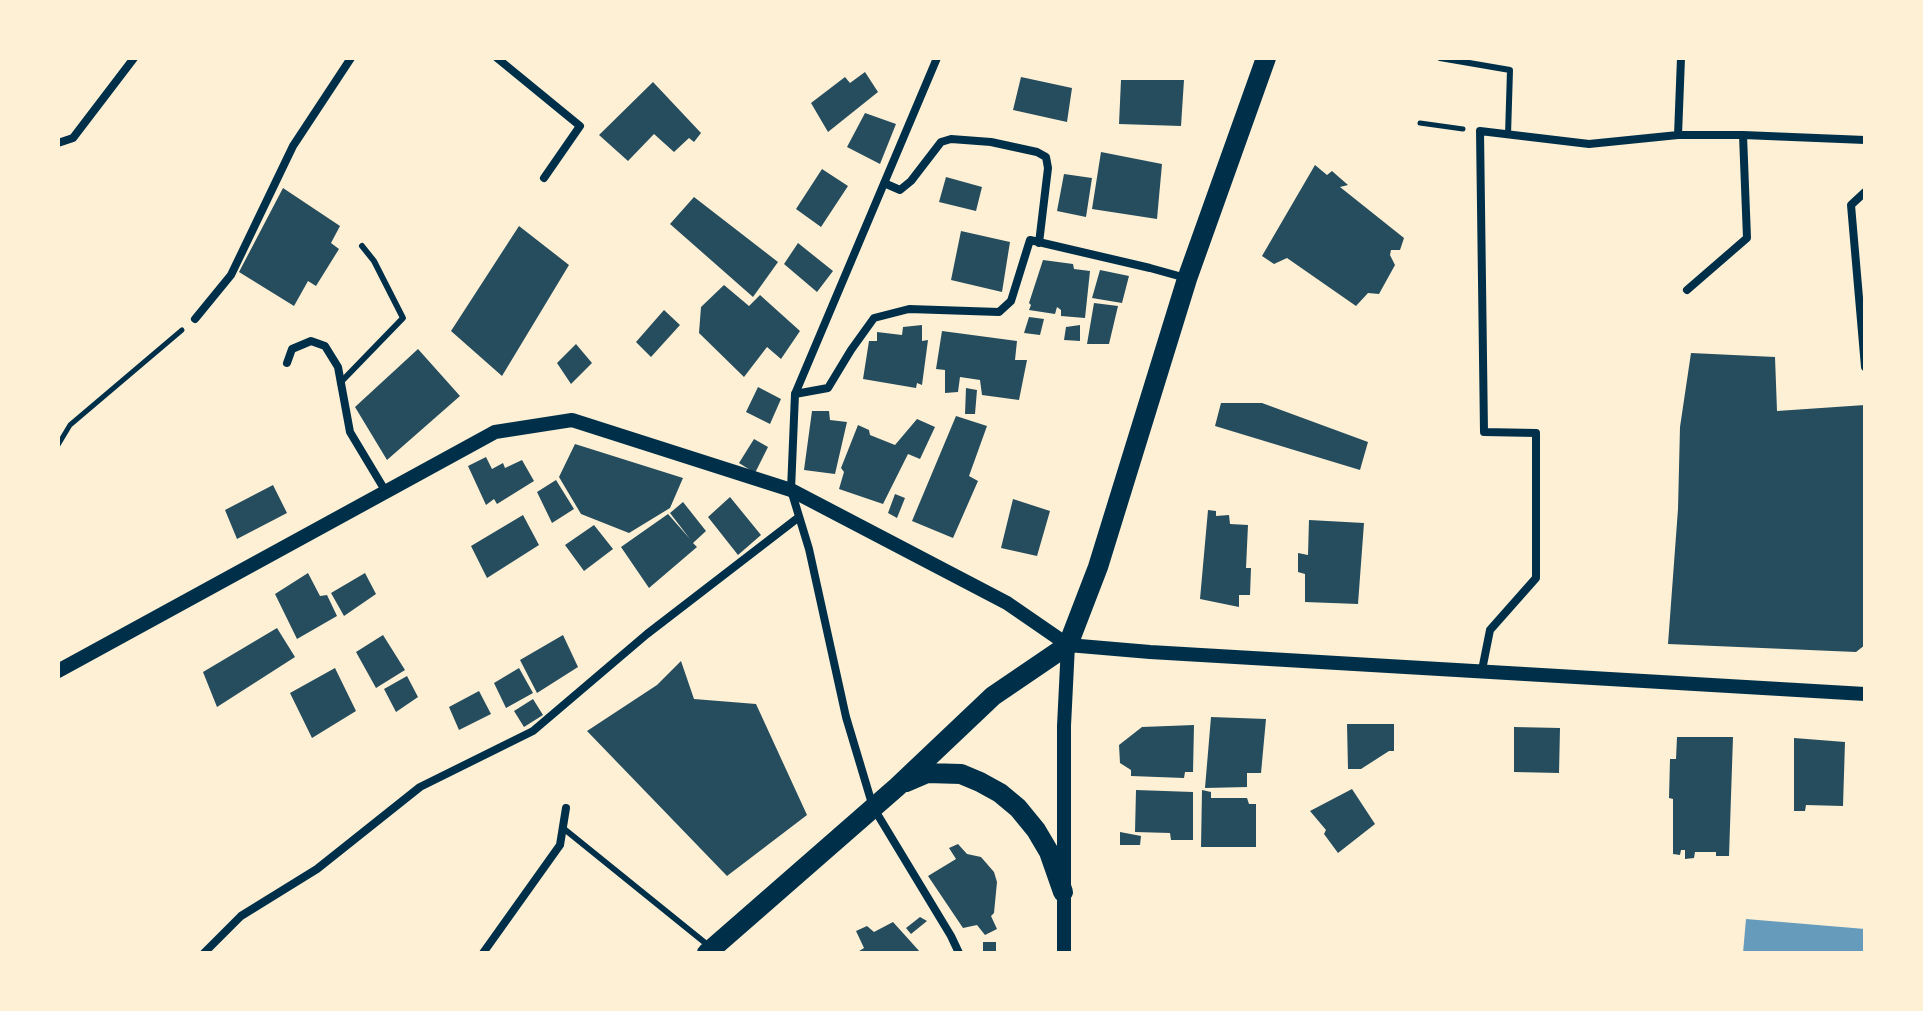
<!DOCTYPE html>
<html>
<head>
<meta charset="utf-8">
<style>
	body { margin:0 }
	#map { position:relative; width:1923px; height:1011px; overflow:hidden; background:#fdf0d5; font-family:"PT Sans",sans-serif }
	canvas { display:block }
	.frame { position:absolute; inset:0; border:60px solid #fdf0d5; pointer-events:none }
</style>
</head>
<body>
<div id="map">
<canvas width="1923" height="1011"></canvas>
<div class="frame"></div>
</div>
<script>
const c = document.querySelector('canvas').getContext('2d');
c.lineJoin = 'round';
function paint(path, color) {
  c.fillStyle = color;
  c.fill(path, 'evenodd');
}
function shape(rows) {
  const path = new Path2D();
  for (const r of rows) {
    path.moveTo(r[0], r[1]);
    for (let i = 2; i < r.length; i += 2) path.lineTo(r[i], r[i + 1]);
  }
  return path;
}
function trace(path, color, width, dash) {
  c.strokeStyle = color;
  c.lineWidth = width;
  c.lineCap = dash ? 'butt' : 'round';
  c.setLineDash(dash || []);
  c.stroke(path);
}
const water = shape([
	[1746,919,1865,929,1863,953,1743,953]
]);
const building = shape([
	[865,72,878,92,828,132,811,103,845,77,850,83],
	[1021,77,1072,88,1067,122,1013,110],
	[1121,80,1184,80,1181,126,1119,124],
	[653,82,701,133,694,142,689,138,674,152,654,134,628,161,599,135],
	[865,113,896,124,880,164,847,147],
	[1101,152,1162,164,1157,219,1092,209],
	[1315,165,1327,175,1332,171,1348,185,1340,187,1404,238,1400,250,1391,250,1390,255,1395,265,1379,294,1368,293,1356,306,1287,258,1274,264,1262,256],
	[822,169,848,186,821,227,796,209],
	[1064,174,1092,178,1086,217,1057,211],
	[946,177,982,187,976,211,939,202],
	[283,188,340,226,331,243,339,249,316,286,308,281,294,306,239,272],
	[694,197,778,262,753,297,670,224],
	[519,226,569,265,502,376,451,331],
	[961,231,1010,242,1002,292,951,280],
	[798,243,833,271,817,292,784,264],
	[1043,260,1073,264,1074,269,1090,271,1085,318,1061,316,1061,310,1057,307,1055,314,1029,310,1031,305,1029,303],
	[1100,270,1129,276,1122,303,1092,298],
	[724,285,749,306,760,295,800,331,781,359,767,347,744,377,699,333,701,307],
	[1094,303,1118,306,1109,344,1087,344],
	[664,310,680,325,651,357,636,342],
	[1029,317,1044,319,1040,335,1024,333],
	[922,325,922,341,928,340,922,385,917,383,916,388,863,379,869,341,877,341,877,332,902,335,903,327],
	[1080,325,1080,341,1064,340,1066,327],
	[942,331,1017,341,1015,360,1027,360,1019,400,982,395,980,380,960,377,958,392,945,393,945,370,936,369],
	[576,344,592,363,571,384,557,363],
	[418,349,460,396,387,460,355,407],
	[1691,353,1775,357,1777,411,1865,405,1865,645,1856,652,1668,644,1678,509,1680,427],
	[758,387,781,399,770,424,746,412],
	[966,388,977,390,975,414,965,414],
	[1221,403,1262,403,1368,442,1360,470,1215,426],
	[812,411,829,411,830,420,847,422,835,474,804,470],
	[956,416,987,426,969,476,978,481,953,538,912,521],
	[917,419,935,427,920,459,908,454,883,504,839,489,844,472,841,468,858,425,869,430,870,435,895,445],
	[754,439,768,447,755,473,739,463],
	[575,444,683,478,670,508,629,533,581,514,559,477],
	[486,457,492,469,503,463,505,468,522,460,534,481,497,504,494,499,486,505,468,466],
	[556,480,574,509,552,523,537,492],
	[273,485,287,513,237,539,225,510],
	[895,494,905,498,897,518,888,513],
	[730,497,761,535,738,555,708,517],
	[1013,499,1050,511,1037,556,1001,548],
	[683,502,706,531,693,543,697,547,649,588,621,547,668,514,690,539,670,513],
	[1208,510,1216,511,1216,516,1229,515,1230,524,1248,525,1246,568,1251,568,1250,595,1239,595,1239,607,1200,599],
	[523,515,539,545,487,578,471,546],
	[1309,520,1364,523,1358,604,1305,602,1305,574,1298,572,1298,553,1308,555],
	[594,525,613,549,584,571,565,545],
	[308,573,320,596,327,595,337,616,297,639,275,594],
	[365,573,376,594,344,616,331,593],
	[277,628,295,657,217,707,203,672],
	[383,635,405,670,376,688,356,652],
	[563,635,578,667,537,693,520,660],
	[681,661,694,699,756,704,807,815,727,876,587,731,657,685],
	[335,668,356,711,312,738,290,693],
	[519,668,533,693,506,708,494,683],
	[407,676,418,697,396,712,384,689],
	[479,691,491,714,459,730,449,707],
	[533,699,543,715,524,727,514,711],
	[1211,717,1266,719,1261,773,1247,773,1247,787,1205,788],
	[1347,724,1394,724,1394,751,1389,751,1361,769,1348,769],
	[1194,725,1193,772,1185,772,1184,778,1131,776,1131,770,1120,763,1119,745,1142,727],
	[1514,727,1560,728,1559,773,1514,772],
	[1677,737,1733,737,1729,856,1716,856,1716,852,1695,852,1694,858,1685,859,1685,850,1681,850,1680,855,1673,854,1673,799,1669,798,1670,759,1676,759],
	[1794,738,1845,742,1843,806,1806,805,1805,811,1794,811],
	[1352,789,1375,824,1338,853,1324,834,1326,830,1310,811],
	[1136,790,1193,792,1193,840,1171,840,1170,833,1135,832],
	[1202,790,1211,792,1211,798,1247,798,1249,804,1256,804,1256,847,1201,847],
	[1120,832,1141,836,1140,845,1120,845],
	[958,844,967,854,981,857,994,872,997,882,994,913,991,916,997,929,985,935,977,925,963,928,928,876,956,859,949,848],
	[920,917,927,921,911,934,906,928],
	[893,922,921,953,856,953,864,948,856,931,867,926,874,932],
	[983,942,996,942,996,953,983,953]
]);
const path = shape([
	[1420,123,1463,129],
	[58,445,70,425,182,330]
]);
const service = shape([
	[1440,58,1510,70,1508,135],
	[340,383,403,318,374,261,362,246],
	[563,828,709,946]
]);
const minor = shape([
	[497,58,580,126,544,178],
	[937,58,795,394,791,490,809,549,846,717,873,807,951,936,959,953],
	[1678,135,1681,58],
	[58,143,73,138,134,58],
	[884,183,900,190,911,181,941,142,951,139,991,142,1037,152,1046,157,1048,168,1039,243],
	[1865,192,1851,205,1865,367],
	[1687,290,1747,238,1743,135],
	[195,319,231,275,293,146,351,58],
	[287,363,292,349,311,341,325,346,338,367,350,432,386,492],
	[795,394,828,388,851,350,874,318,909,309,999,312,1011,301,1030,240,1150,268,1186,278],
	[1482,670,1490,630,1536,578,1536,433,1484,432,1480,131,1589,144,1678,135,1743,135,1865,140],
	[204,953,241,916,317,869,420,787,533,731,647,634,799,517],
	[483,953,560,845,566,808]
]);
const tertiary = shape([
	[58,671,495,432,572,420,791,490,1007,603,1068,645,1150,652,1865,694],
	[1064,953,1064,726,1068,645]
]);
const primary = shape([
	[906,782,927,773,961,774,980,782,1000,793,1018,808,1036,830,1049,852,1063,892],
	[707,953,897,787,993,696,1068,645,1098,567,1187,279,1266,58]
]);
paint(water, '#669bbc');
paint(building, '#264d5e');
trace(path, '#003049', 5);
trace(service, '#003049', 6);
trace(minor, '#003049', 8);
trace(tertiary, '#003049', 14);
trace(primary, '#003049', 20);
</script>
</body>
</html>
